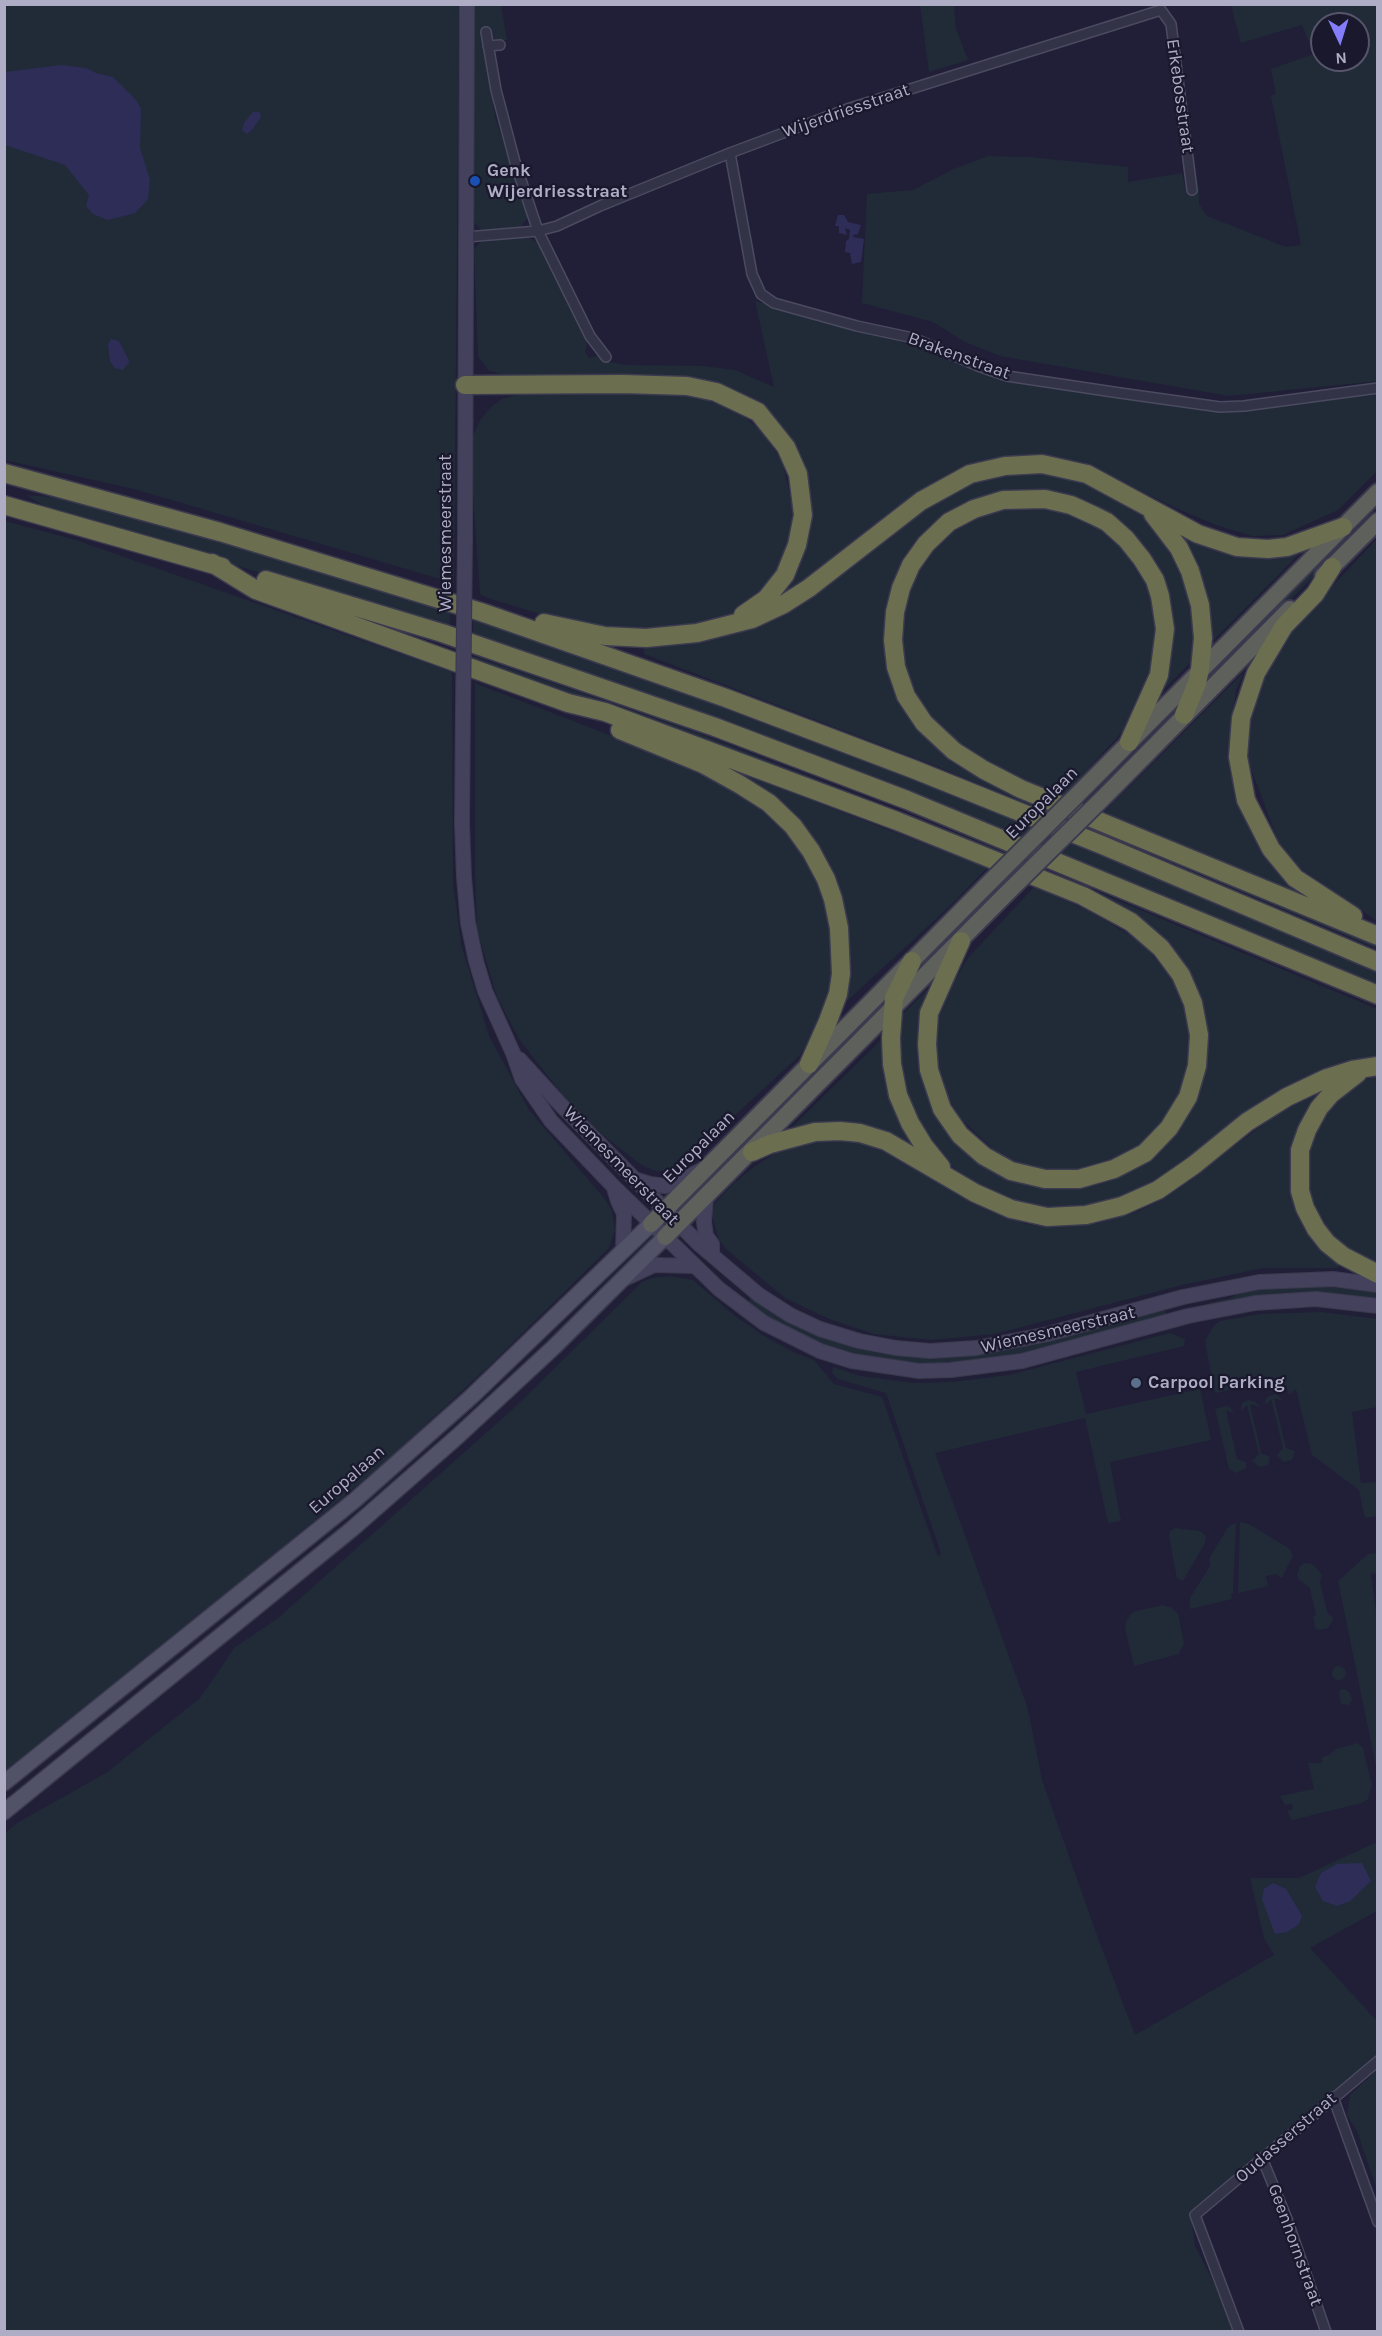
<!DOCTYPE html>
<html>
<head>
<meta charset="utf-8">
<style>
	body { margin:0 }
	#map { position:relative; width:1382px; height:2336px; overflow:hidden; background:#201f37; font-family:Karla,sans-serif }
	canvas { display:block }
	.frame { position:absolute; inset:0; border:6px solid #aeadc5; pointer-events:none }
	.north { position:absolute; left:1310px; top:12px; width:60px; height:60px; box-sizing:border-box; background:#19182c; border:2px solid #555469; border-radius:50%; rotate:176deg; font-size:16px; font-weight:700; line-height:24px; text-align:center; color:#aeadc5 }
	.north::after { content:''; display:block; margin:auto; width:21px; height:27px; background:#847dfa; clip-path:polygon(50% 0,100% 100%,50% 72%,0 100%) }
</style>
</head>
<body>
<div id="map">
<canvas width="1382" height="2336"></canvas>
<div class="frame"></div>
<div class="north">N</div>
</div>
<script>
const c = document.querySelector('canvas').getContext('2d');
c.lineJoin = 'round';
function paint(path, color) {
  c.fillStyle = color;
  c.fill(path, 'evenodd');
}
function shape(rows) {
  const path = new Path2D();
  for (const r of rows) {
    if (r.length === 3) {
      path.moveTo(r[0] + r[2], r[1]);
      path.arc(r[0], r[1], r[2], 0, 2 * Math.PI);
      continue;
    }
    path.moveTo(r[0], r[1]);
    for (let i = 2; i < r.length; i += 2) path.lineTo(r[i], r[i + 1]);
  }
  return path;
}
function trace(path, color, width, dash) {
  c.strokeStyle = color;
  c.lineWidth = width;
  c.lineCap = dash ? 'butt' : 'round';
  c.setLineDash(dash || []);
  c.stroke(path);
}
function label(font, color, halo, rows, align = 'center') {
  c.font = font + ' Karla,sans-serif';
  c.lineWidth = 4.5;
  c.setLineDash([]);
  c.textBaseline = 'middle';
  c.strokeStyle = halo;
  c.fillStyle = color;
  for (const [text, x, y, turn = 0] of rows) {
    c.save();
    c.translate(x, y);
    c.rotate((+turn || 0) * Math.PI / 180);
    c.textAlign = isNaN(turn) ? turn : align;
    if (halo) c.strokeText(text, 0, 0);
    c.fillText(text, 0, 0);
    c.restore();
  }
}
const green = shape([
	[4,5,459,5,454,583,134,489,5,460],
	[474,5,501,5,507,40,498,41,482,30,495,117,529,216,519,229,481,230,473,221],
	[920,5,954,5,956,29,968,60,929,72],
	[1231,5,1377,5,1377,381,1229,396,1000,356,965,342,933,322,862,303,867,194,913,190,954,169,988,156,1029,157,1128,167,1128,182,1182,173,1186,191,1197,190,1199,187,1199,204,1207,216,1286,247,1301,245,1271,96,1276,94,1271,69,1314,54,1302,25,1241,43],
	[1322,24,1358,24,1358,60,1322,60],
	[525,236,539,243,587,342,585,352,589,358,597,356,605,361,625,365,703,366,735,370,774,387,755,301,912,345,982,374,1093,394,1224,411,1377,391,1377,471,1338,510,1283,535,1252,536,1219,526,1180,510,1079,461,1016,456,955,470,891,511,839,557,782,594,777,592,807,535,810,497,796,446,762,404,669,378,504,375,488,370,478,356,474,249,481,242],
	[681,393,722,405,747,419,761,431,782,461,792,504,793,522,790,541,783,559,771,581,757,596,734,614,715,621,691,626,628,632,559,620,488,598,480,594,470,451,474,433,481,419,491,407,502,399,520,394],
	[1038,471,1105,487,1146,514,1179,556,1196,616,1192,661,1158,695,1169,659,1145,549,1040,494,932,527,885,630,884,646,885,663,891,685,909,715,1052,807,1047,812,936,766,644,654,644,648,716,636,946,491,993,474],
	[26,495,62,498,191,532,449,607,451,630,51,510],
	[1039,506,1082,517,1115,539,1129,554,1149,587,1155,610,1158,637,1154,668,1139,706,1122,732,1062,798,976,757,953,740,935,722,919,703,902,658,902,617,912,584,925,560,942,538,959,525,981,514,1012,507],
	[5,521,76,540,452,672,453,882,461,944,489,1036,529,1110,604,1198,612,1210,615,1230,609,1248,489,1366,386,1461,284,1546,5,1771],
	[1189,536,1303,550,1211,643,1211,611,1203,588,1182,538],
	[1377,539,1377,921,1297,866,1278,841,1249,763,1248,714,1268,662,1291,630],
	[1339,541,1343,547,1206,684,1207,673],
	[473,619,766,721,1033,826,1020,838,473,635],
	[473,656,695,732,1007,853,1002,858,473,661],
	[1243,673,1236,690,1232,718,1230,758,1235,791,1247,822,1262,849,1296,889,1312,900,1104,812],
	[475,683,656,753,741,792,769,811,808,855,828,906,834,965,831,989,817,1029,799,1056,676,1170,655,1171,640,1164,604,1136,565,1098,519,1039,497,997,477,930,475,872],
	[1188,690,1187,697,1121,763,1116,778,1103,789,1094,784],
	[699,756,769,784,987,868,950,906,847,1001,846,935,822,856],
	[1093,822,1377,943,1377,949,1088,827],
	[1072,842,1377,970,1377,987,1062,853],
	[1045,870,1377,1009,1377,1059,1345,1065,1182,1168,1109,1205,1061,1211,1005,1200,979,1188,953,1167,925,1136,898,1073,899,1018,932,985,920,1047,975,1156,1100,1182,1126,1173,1151,1158,1203,1057,1161,938,1041,874],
	[1034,887,1092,912,1142,943,1174,981,1185,1007,1191,1027,1191,1064,1173,1114,1137,1150,1086,1170,1065,1171,1032,1167,1014,1162,996,1152,960,1118,947,1095,938,1064,936,1028,942,1003,967,959],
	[885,996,883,1010,774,1121,768,1114],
	[883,1038,883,1073,890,1098,916,1150,861,1124,820,1123,788,1131],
	[1377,1076,1377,1266,1347,1249,1331,1234,1317,1211,1310,1191,1309,1175,1309,1157,1315,1133,1329,1108,1352,1088,1365,1080],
	[1328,1088,1294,1172,1338,1260,1340,1265,1337,1268,1263,1268,1182,1285,995,1334,931,1340,874,1334,829,1319,785,1298,726,1249,719,1240,713,1219,712,1211,715,1203,735,1182,754,1167,779,1150,824,1138,871,1142,987,1210,1026,1224,1044,1227,1096,1224,1137,1212,1161,1200,1188,1182,1274,1116],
	[669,1276,693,1280,735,1316,764,1336,795,1353,814,1360,834,1384,882,1397,938,1557,941,1553,886,1393,838,1379,832,1373,833,1367,860,1376,914,1383,952,1382,1009,1375,1170,1333,1185,1339,1184,1346,1076,1372,1086,1414,1200,1389,1211,1440,1110,1462,1121,1521,1108,1523,1085,1418,935,1453,1028,1709,1042,1780,1098,1938,1135,2035,1274,1955,1264,1938,1250,1878,1299,1878,1377,1842,1377,1911,1310,1948,1377,2021,1377,2055,1193,2210,1191,2217,1195,2246,1222,2299,1233,2331,5,2331,4,1834,17,1823,106,1773,200,1698,235,1647,277,1619,514,1408,642,1282,651,1278],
	[1311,1285,1377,1292,1377,1300,1346,1295,1308,1293,1209,1304,1209,1303,1231,1298,1243,1291],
	[752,1297,792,1323,824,1338,856,1348,882,1352,985,1353,1035,1344,1162,1308,1166,1312,1164,1316,1062,1344,998,1359,953,1363,918,1363,860,1355,823,1344,777,1324,747,1304],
	[1321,1312,1377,1319,1377,1407,1352,1412,1361,1483,1377,1482,1377,1516,1365,1518,1359,1490,1312,1455,1296,1389,1289,1395,1286,1385,1281,1386,1275,1379,1216,1393,1214,1389,1205,1341,1214,1325,1220,1321,1261,1314],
	[1276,1394,1283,1401,1274,1398,1286,1448,1295,1451,1292,1460,1287,1461,1283,1462,1277,1455,1283,1448,1271,1399,1266,1405,1265,1401,1267,1397],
	[1249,1400,1256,1402,1259,1407,1250,1404,1261,1453,1270,1457,1268,1465,1259,1467,1252,1461,1259,1454,1247,1405,1241,1411,1242,1403],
	[1225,1406,1230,1407,1234,1413,1226,1410,1237,1459,1246,1462,1246,1468,1236,1473,1229,1469,1215,1409],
	[1236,1522,1233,1593,1231,1594,1232,1599,1190,1609,1190,1598,1210,1566,1209,1559,1228,1527],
	[1240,1522,1249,1524,1290,1549,1293,1556,1282,1577,1279,1577,1278,1574,1266,1576,1268,1586,1238,1593],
	[1175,1528,1200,1531,1206,1536,1205,1543,1183,1581,1177,1578,1169,1536,1170,1531],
	[1377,1553,1377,1573,1371,1574,1378,1628,1377,1771,1338,1581,1368,1554],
	[1305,1563,1313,1564,1322,1575,1320,1582,1327,1612,1332,1617,1333,1620,1328,1628,1318,1630,1315,1627,1313,1616,1316,1615,1310,1588,1299,1580,1297,1575,1300,1566],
	[1163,1605,1172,1608,1178,1614,1184,1643,1179,1654,1134,1666,1125,1628,1127,1619,1133,1612],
	[1339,1673,7],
	[1341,1689,1345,1689,1350,1693,1352,1700,1349,1705,1341,1704,1339,1692],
	[1357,1743,1363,1748,1372,1785,1368,1799,1362,1803,1292,1820,1287,1811,1293,1809,1292,1804,1285,1805,1280,1796,1314,1789,1308,1763,1322,1763,1322,1757,1329,1755,1336,1749],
	[1377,2070,1377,2190,1357,2131,1347,2115,1350,2095]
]);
const water = shape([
	[61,65,86,68,96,73,113,77,136,100,141,109,140,148,150,180,148,199,135,213,108,220,93,214,86,206,89,195,65,165,5,145,5,72],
	[253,112,260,112,261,117,252,130,247,134,242,130,244,123],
	[838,215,844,215,848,222,861,225,858,234,853,235,853,237,864,239,861,262,852,264,850,253,845,252,846,241,849,239,850,230,845,228,847,235,839,233,839,226,835,226],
	[111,339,119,341,128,359,129,362,123,370,115,368,110,361,108,345],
	[1362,1863,1371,1881,1350,1901,1337,1906,1323,1901,1315,1887,1321,1873,1337,1864],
	[1273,1883,1286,1889,1302,1916,1299,1924,1287,1932,1275,1934,1262,1899,1264,1889]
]);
const minor = shape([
	[1161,10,1171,24,1192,190],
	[486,32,496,90,515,162,538,231,590,336,606,357],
	[488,46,500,45],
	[730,153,752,274,761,294,774,303,857,326,913,338,978,366,1007,376,1120,393,1220,407,1244,406,1378,388],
	[466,237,538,231,557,226,600,206,730,153,847,109,1161,10],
	[1333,2097,1378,2222],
	[1262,2158,1287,2219,1326,2332],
	[1239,2332,1195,2215,1378,2061]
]);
const secondary = shape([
	[465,541,467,4],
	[463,708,462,824,464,877,468,923,476,961,485,991,513,1053,522,1079,551,1121,615,1188,719,1289,764,1323,820,1351,852,1361,919,1371,951,1370,1022,1361,1188,1316,1255,1303,1316,1299,1378,1306],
	[519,1059,561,1105,700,1245,759,1295,790,1315,820,1329,859,1341,896,1348,930,1351,976,1348,1048,1334,1183,1297,1259,1282,1333,1279,1378,1285],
	[637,1180,650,1184,665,1186,680,1181,701,1170],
	[615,1191,618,1201,624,1214,623,1251],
	[706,1197,704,1222,706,1236,712,1244,712,1254],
	[624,1279,654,1265,694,1266]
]);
const primary = shape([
	[4,1783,355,1500,471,1397,651,1224],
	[4,1812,352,1529,458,1436,554,1347,665,1237]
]);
const trunk = shape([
	[1323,576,1378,521],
	[1087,785,1378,492],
	[1107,794,1290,609],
	[651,1224,986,886],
	[665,1237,1005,895]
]);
const motorway = shape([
	[465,385,623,384,687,386,716,392,758,412,786,447,798,474,803,515,797,545,785,575,766,599,743,615],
	[4,473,220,532,481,612,726,698,913,769,1102,845,1378,962],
	[4,505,222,567],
	[1153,514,1179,548,1190,571,1200,605,1203,638,1200,669,1197,683,1184,715],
	[212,563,256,590,568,703,605,712,897,821,1083,896,1131,922,1161,948,1181,975,1193,1003,1199,1035,1197,1066,1188,1097,1169,1128,1145,1153,1114,1169,1079,1179,1045,1179,1011,1171,984,1156,960,1135,942,1109,929,1070,927,1044,929,1013,961,941],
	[1332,567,1315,594,1284,626,1256,673,1241,718,1238,757,1246,800,1271,849,1295,878,1353,916],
	[266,580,442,633,715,727,907,800,1378,995],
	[544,623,605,636,646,638,697,633,752,619,784,604,809,588,921,501,970,474,1005,466,1042,464,1087,474,1198,534,1237,547,1268,549,1287,547,1343,527],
	[620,730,703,764,739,784,769,803,793,826,811,851,826,879,833,899,839,928,841,974,838,994,828,1021,809,1064],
	[1129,742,1159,675,1165,629,1160,596,1155,580,1142,559,1126,539,1107,522,1095,516,1071,505,1045,499,1003,500,974,509,949,522,926,544,911,565,901,588,895,612,893,640,896,667,906,696,924,723,954,751,984,770,1021,789,1378,936],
	[912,961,894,998,891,1038,892,1064,898,1095,910,1123,924,1146,941,1167],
	[1358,1073,1331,1094,1319,1108,1307,1130,1300,1150,1300,1191,1305,1208,1316,1229,1327,1243,1343,1256,1378,1274],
	[752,1152,770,1144,815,1132,840,1131,860,1133,886,1141,975,1193,1011,1209,1047,1217,1086,1215,1122,1206,1158,1190,1194,1165,1247,1122,1287,1097,1327,1078,1352,1070,1378,1066]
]);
const secondaryBridge = shape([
	[463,708,465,541]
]);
const trunkBridge = shape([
	[986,886,1087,785],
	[1005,895,1107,794]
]);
const markers = [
	[475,181,6,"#1a4fb4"],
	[1136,1383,6,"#5c6f8a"]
];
const streetNames = [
	["Erkebosstraat",1180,96,82],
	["Wijerdriesstraat",846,111,-19],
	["Brakenstraat",959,356,20],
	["Wiemesmeerstraat",446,533,-90],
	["Europalaan",1042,803,-45],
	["Europalaan",699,1147,-45],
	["Wiemesmeerstraat",621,1166,46],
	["Wiemesmeerstraat",1058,1330,-13],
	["Europalaan",347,1480,-41],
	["Oudasserstraat",1286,2138,-41],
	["Geenhornstraat",1295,2245,70]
];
const poiNames = [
	["Genk",487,171],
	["Wijerdriesstraat",487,192],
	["Carpool Parking",1148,1383]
];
paint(green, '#212b38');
paint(water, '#2e2d58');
trace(minor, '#4b4a60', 12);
trace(secondary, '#3a394e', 16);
trace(primary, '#3a394e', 18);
trace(trunk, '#3b3a4f', 20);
trace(motorway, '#3b3a4f', 21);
trace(minor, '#333348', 9);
trace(secondary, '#43415b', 14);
trace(primary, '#515168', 15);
trace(trunk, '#5e605c', 16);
trace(motorway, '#6c6e50', 18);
trace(secondaryBridge, '#3a394e', 16, []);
trace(trunkBridge, '#3b3a4f', 20, []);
trace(secondaryBridge, '#43415b', 14);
trace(trunkBridge, '#5e605c', 16);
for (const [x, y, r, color] of markers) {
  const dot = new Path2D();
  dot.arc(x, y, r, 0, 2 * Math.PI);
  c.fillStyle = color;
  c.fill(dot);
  trace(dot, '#19182c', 2);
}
label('18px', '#aeadc5', '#19182c', streetNames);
label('bold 18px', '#aeadc5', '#19182c', poiNames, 'left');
</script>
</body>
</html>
